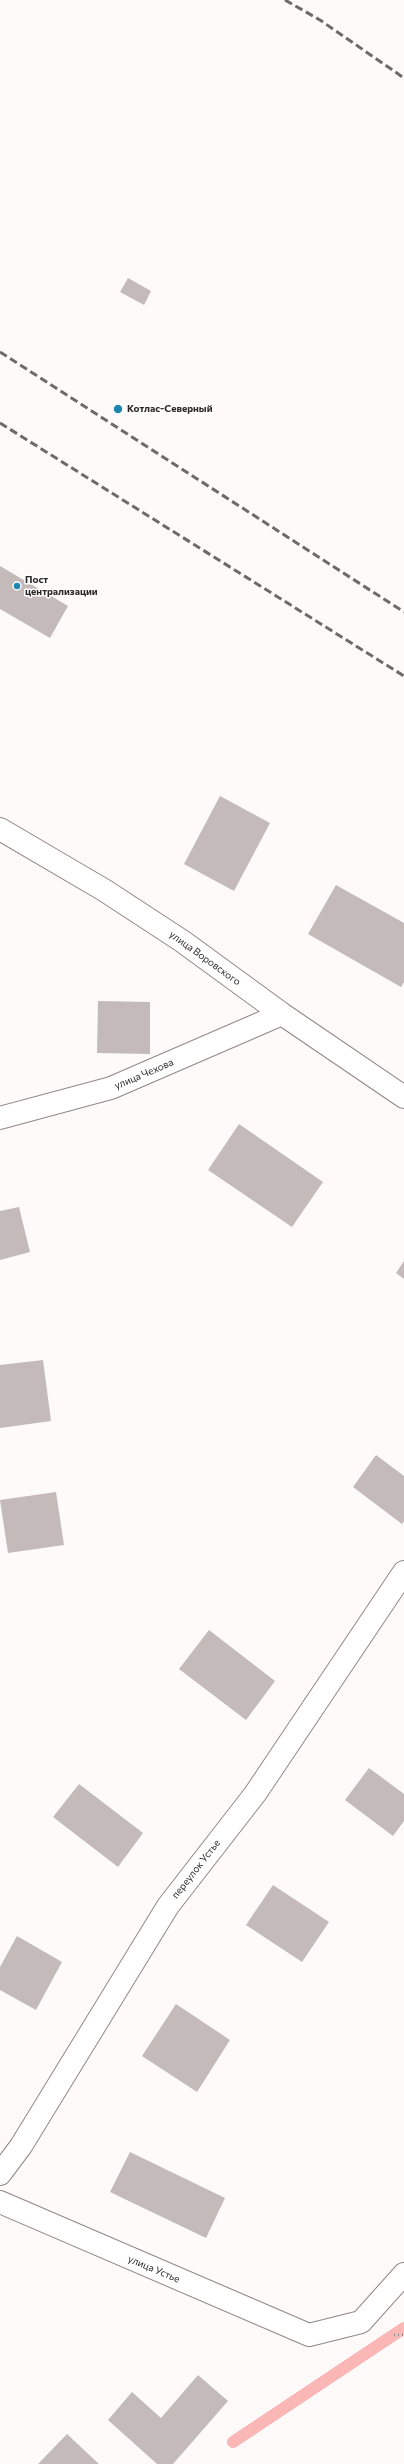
<!DOCTYPE html>
<html>
<head>
<meta charset="utf-8">
<style>
	body { margin:0 }
	canvas { display:block; background:#fefafa }
</style>
</head>
<body>
<canvas width="404" height="2464"></canvas>
<script>
const c = document.querySelector('canvas').getContext('2d');
c.lineJoin = 'round';
function shape(rows) {
  const path = new Path2D();
  for (const r of rows) {
    path.moveTo(r[0], r[1]);
    for (let i = 2; i < r.length; i += 2) path.lineTo(r[i], r[i + 1]);
  }
  return path;
}
function trace(path, color, width, dash) {
  c.strokeStyle = color;
  c.lineWidth = width;
  c.lineCap = dash ? 'butt' : 'round';
  c.setLineDash(dash || []);
  c.stroke(path);
}
function paint(path, color) {
  c.fillStyle = color;
  c.fill(path, 'evenodd');
}
function label(font, color, halo, rows, align = 'center') {
  c.font = font + ' Commissioner,sans-serif';
  c.lineWidth = 3;
  c.setLineDash([]);
  c.textBaseline = 'middle';
  c.strokeStyle = halo;
  c.fillStyle = color;
  for (const [text, x, y, turn = 0] of rows) {
    c.save();
    c.translate(x, y);
    c.rotate((+turn || 0) * Math.PI / 180);
    c.textAlign = isNaN(turn) ? turn : align;
    if (halo) c.strokeText(text, 0, 0);
    c.fillText(text, 0, 0);
    c.restore();
  }
}
const stream = shape([
	[233,2442,404,2328]
]);
const building = shape([
	[128,278,151,291,144,305,120,292],
	[0,566,68,606,50,638,0,609],
	[220,796,270,823,234,891,184,864],
	[336,885,404,923,404,982,401,987,308,934],
	[98,1001,150,1002,150,1054,97,1053],
	[239,1124,323,1182,292,1227,208,1170],
	[19,1207,30,1252,0,1260,0,1211],
	[404,1261,404,1279,396,1273],
	[43,1360,51,1421,0,1428,0,1365],
	[376,1455,404,1476,404,1521,402,1524,353,1487],
	[56,1492,64,1545,8,1553,0,1500],
	[209,1630,275,1681,246,1720,179,1669],
	[369,1768,404,1794,404,1821,393,1836,345,1800],
	[79,1784,143,1833,118,1867,53,1817],
	[273,1885,329,1922,302,1962,246,1925],
	[17,1936,62,1962,36,2010,0,1990,0,1967],
	[176,2004,230,2040,197,2092,142,2056],
	[130,2152,225,2198,206,2238,110,2192],
	[198,2375,228,2401,173,2464,157,2464,108,2420,132,2392,161,2418],
	[67,2434,99,2464,38,2464]
]);
const path = shape([
	[394,2335,404,2335]
]);
const street = shape([
	[0,829,104,890,182,941,282,1014,404,1097],
	[0,1118,111,1088,282,1014],
	[0,2174,21,2146,168,1906,255,1794,404,1572],
	[0,2202,309,2335,361,2322,404,2274]
]);
const rail = shape([
	[285,0,320,20,404,78],
	[0,352,404,612],
	[0,423,404,676]
]);
const markers = [
	[118,409,5,"#1d87af"],
	[17,586,4,"#1d87af"]
];
const poiNames = [
	["Котлас-Северный",127,409],
	["Пост",25,580],
	["централизации",25,592]
];
const streetNames = [
	["улица Воровского",205,958,36],
	["улица Чехова",144,1074,-23],
	["переулок Устье",196,1869,-52],
	["улица Устье",154,2269,23]
];
trace(stream, '#fbb7b6', 12);
paint(building, '#c4baba');
trace(street, '#918787', 24);
trace(path, '#8d8989', 2.5, [1, 3]);
trace(street, '#fff', 22);
trace(rail, '#6e6a6a', 3, [8, 4]);
for (const [x, y, r, color] of markers) {
  const dot = new Path2D();
  dot.arc(x, y, r, 0, 2 * Math.PI);
  c.fillStyle = color;
  c.fill(dot);
  trace(dot, '#fff', 1.5);
}
label('bold 10px', '#2e2a2a', '#fff', poiNames, 'left');
label('10px', '#2e2a2a', '#fff', streetNames);
</script>
</body>
</html>
